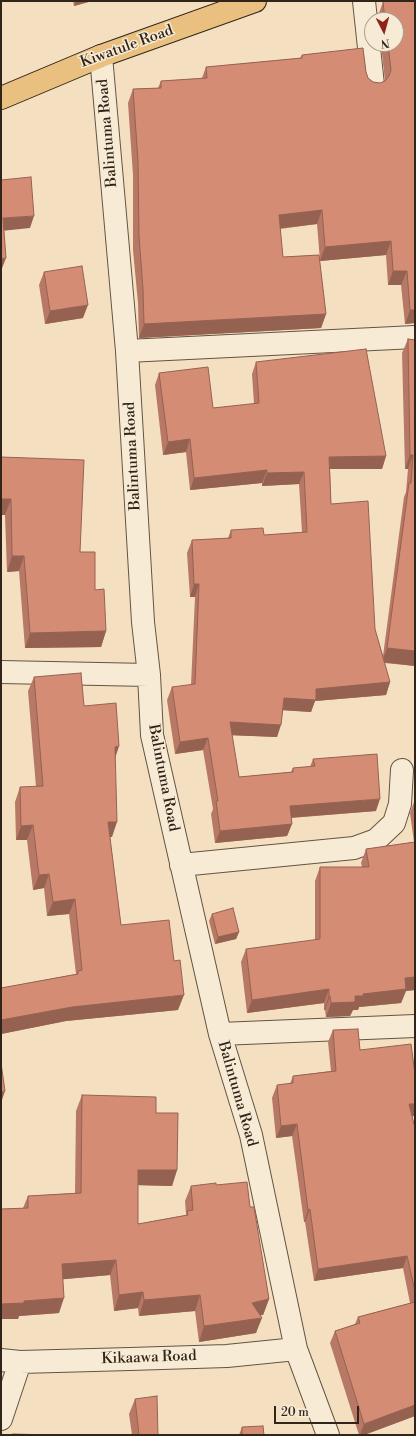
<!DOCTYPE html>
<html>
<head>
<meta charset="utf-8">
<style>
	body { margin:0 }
	#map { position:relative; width:416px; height:1436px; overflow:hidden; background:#f4e0c0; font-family:"Libre Bodoni",serif }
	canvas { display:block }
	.frame { position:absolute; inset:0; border:2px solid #312519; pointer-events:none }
	.north { position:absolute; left:364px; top:12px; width:40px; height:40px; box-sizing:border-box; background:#f8ebd6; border:1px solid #a89c8a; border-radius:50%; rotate:174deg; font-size:11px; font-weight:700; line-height:16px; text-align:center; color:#312519 }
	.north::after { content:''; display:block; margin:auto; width:14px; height:18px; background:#8f2418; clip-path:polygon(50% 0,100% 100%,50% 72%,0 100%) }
	.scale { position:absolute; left:274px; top:1406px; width:85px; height:18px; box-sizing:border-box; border:2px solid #312519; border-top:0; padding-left:5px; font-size:12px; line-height:14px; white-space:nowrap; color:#312519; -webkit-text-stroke:3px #f8ebd6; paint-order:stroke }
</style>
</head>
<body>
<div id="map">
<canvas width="416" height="1436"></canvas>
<div class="frame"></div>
<div class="north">N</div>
<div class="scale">20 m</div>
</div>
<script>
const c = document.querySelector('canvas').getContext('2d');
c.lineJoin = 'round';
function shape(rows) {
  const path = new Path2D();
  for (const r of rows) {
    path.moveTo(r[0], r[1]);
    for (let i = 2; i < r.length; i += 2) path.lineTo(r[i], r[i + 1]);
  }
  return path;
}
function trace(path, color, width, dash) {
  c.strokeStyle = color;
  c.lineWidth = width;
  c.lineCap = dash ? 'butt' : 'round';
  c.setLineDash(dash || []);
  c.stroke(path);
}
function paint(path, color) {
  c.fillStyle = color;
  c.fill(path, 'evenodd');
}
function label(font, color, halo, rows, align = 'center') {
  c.font = font + ' "Libre Bodoni",serif';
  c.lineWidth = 3;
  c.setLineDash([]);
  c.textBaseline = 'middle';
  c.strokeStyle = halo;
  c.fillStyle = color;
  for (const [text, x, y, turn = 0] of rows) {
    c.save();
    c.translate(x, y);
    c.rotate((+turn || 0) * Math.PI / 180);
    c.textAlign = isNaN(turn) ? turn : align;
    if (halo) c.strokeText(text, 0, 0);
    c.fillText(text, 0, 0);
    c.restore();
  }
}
const minor = shape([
	[364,1,373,85],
	[101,56,127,351,143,622,149,675,152,735,220,1034,251,1135,296,1349,328,1435],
	[127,351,415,337],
	[1,672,149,675],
	[181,865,354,848,376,840,394,823,400,804,402,770],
	[220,1034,415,1026],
	[1,1360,20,1362,130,1359,227,1356,296,1349],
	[1,1419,20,1362]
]);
const major = shape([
	[1,98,101,56,255,1]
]);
const wall = shape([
	[73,1,92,1,74,6],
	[388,1,415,1,415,323,405,324,401,285,388,285,386,255,320,261,317,224,280,229,283,257,319,255,326,314,321,328,139,338,138,303,133,250,133,175,128,103,133,89,158,88,161,81,202,78,206,67,300,58,302,55,363,48,366,72,368,78,373,82,380,83,385,81,381,44,396,44,396,20,379,20,378,16,383,2],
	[44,272,83,318,45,324,39,285],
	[408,339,415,340,415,666,384,663,390,682,386,695,315,701,311,712,283,710,277,737,232,735,239,777,291,772,293,768,310,767,313,759,376,811,291,818,292,824,287,836,215,843,211,814,213,809,203,750,175,754,167,700,172,687,191,685,195,597,190,597,187,553,192,540,228,538,231,530,264,535,302,532,299,484,262,486,262,483,190,490,186,452,163,455,155,385,159,373,213,408,254,404,252,374,256,362,386,456,382,469,330,469,331,504,375,629,383,656,404,497,406,492,408,469,405,469,402,353],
	[1,457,80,552,95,590,106,631,101,647,25,648,19,571,7,572,5,515,1,515],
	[34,677,84,706,119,746,115,758,112,837,110,837,121,925,178,1010,66,1021,1,1034,1,988,76,974,69,914,47,916,44,888,33,890,27,840,16,840,15,802,20,787,36,787,28,691],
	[415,799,415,990,406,991,401,1003,359,1007,358,1010,353,1010,350,1016,326,1017,325,1010,324,1010,324,1003,247,1013,241,962,246,949,315,940,315,881,320,867,362,867,361,863,366,849,414,842,410,813],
	[212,914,239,932,236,939,215,944,209,921],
	[333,1030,360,1050,415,1074,415,1116,412,1116,415,1128,415,1416,364,1435,359,1435,330,1343,335,1331,355,1324,358,1317,410,1303,403,1268,314,1281,305,1222,304,1222,292,1136,276,1138,272,1098,277,1085,290,1084,293,1076,331,1071,328,1042],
	[82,1095,156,1113,177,1170,172,1186,138,1185,138,1224,186,1215,186,1214,185,1201,191,1186,216,1185,250,1207,269,1299,263,1315,260,1315,256,1333,199,1342,195,1311,139,1316,138,1308,114,1311,110,1275,63,1279,59,1313,19,1316,18,1319,1,1319,1,1209,23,1208,28,1196,75,1193,76,1111],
	[135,1399,158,1435,132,1435,129,1414],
	[242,1427,264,1435,239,1435]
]);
const shadedWall = shape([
	[76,1,92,1,74,6],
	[322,210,317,224,274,229,279,215],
	[34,216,30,228,1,231,3,218],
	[391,241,386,255,320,261,325,247],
	[6,258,1,271,1,259],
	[393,271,407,271,401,285,388,285],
	[88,305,83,318,45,324,50,311],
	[410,310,415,310,415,323,405,324],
	[326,314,321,328,139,338,144,324],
	[190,439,186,452,163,455,168,442],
	[410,455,413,455,408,469,405,469],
	[386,456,382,469,325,469,329,457],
	[267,470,262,483,190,490,194,478],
	[304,472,299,484,262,486,267,473],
	[1,499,11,499,5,515,1,515],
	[12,556,24,556,19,571,7,572],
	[194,584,199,584,195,597,190,597],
	[106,631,101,647,25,648,30,633],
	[387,648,415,651,415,666,382,662],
	[390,682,386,695,315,701,311,712,279,710,284,698,316,689],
	[230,722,281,725,277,737,225,735],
	[208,738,203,750,175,754,180,742],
	[119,746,114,761,115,747],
	[380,799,376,811,286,818,290,806],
	[108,822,117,822,112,837,103,837],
	[292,824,287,836,215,843,220,831],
	[33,825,27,840,16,840,21,826],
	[49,874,44,888,33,890,39,875],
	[75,899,69,914,47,916,53,902],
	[239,932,236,939,215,944,218,937],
	[415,977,415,990,406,991,401,1003,359,1007,358,1010,353,1010,350,1016,326,1017,331,1003,355,996,405,978],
	[329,989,324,1003,247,1013,252,1000],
	[184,995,178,1010,66,1021,1,1034,1,1020,72,1007],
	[329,996,330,996,325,1010,324,1010],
	[5,1091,1,1103,1,1092],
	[409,1104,415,1104,415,1116,405,1117],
	[297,1124,292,1136,276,1138,281,1126],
	[138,1170,177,1170,172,1186,132,1185],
	[310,1209,305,1222,304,1222,308,1210],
	[407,1256,403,1268,314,1281,318,1269],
	[116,1260,110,1275,56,1280,62,1264],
	[143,1292,138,1308,114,1311,119,1295],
	[200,1295,195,1311,139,1316,144,1300],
	[64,1298,59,1313,19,1316,18,1319,1,1319,1,1304,24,1301],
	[269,1299,263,1315,246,1318,252,1303],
	[262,1318,256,1333,199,1342,204,1326],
	[415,1405,415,1416,364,1435,360,1435,364,1424]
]);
const building = shape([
	[388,1,415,1,415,310,410,310,407,271,393,271,391,241,325,247,322,210,279,215,283,257,319,255,326,314,144,324,143,289,139,236,138,161,133,89,161,88,161,81,207,78,206,67,302,58,302,55,363,48,366,72,368,78,373,82,380,83,385,81,389,76,391,70,388,44,396,44,396,20,385,20,383,2,388,1],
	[31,177,34,216,3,218,6,258,1,259,1,180,31,177],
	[82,266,88,305,50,311,44,272,82,266],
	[408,339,415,340,415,651,387,648,409,483,411,483,413,455,410,455,408,339],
	[366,349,386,456,329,457,331,504,368,501,375,629,390,682,316,689,316,700,284,698,281,725,230,722,239,777,293,772,293,768,315,766,313,759,377,754,380,799,290,806,292,824,220,831,216,801,218,801,208,738,180,742,172,687,195,684,199,584,194,584,192,540,231,538,231,530,263,528,264,535,307,532,304,472,267,473,267,470,194,478,190,439,168,442,159,373,208,367,213,408,259,403,256,362,366,349],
	[1,457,84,460,80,552,95,552,95,590,104,589,106,631,30,633,24,556,12,556,11,499,1,499,1,457],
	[81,673,84,706,116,703,119,746,115,747,117,822,108,822,121,925,169,920,174,961,180,960,184,995,72,1007,1,1020,1,988,78,974,78,971,82,970,75,899,53,902,49,874,39,875,33,825,21,826,20,787,43,786,34,677,81,673],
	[415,842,415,977,405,978,406,989,363,994,363,996,355,996,355,1002,331,1003,330,996,329,996,329,989,252,1000,246,949,320,939,320,867,369,867,366,849,415,842],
	[233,908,239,932,218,937,212,914,233,908],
	[358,1029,360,1050,411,1044,415,1074,415,1104,409,1104,415,1128,415,1291,407,1256,318,1269,310,1209,308,1210,297,1124,281,1126,277,1085,293,1083,293,1076,336,1071,333,1030,358,1029],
	[1,1063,5,1091,1,1092,1,1063],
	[82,1095,156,1097,156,1113,178,1113,177,1170,138,1170,138,1224,188,1215,187,1211,193,1210,191,1186,216,1183,216,1185,247,1182,250,1207,254,1207,269,1299,252,1303,262,1318,204,1326,200,1295,144,1300,143,1292,119,1295,116,1260,62,1264,64,1298,24,1301,24,1303,1,1304,1,1209,28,1208,28,1196,81,1193,82,1095],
	[415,1302,415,1405,364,1424,335,1331,360,1323,358,1317,415,1302],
	[157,1396,158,1435,139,1435,135,1399,157,1396],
	[263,1426,264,1435,242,1435,242,1427,263,1426],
	[13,1434,50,1435,13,1435,13,1434]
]);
const streetNames = [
	["Kiwatule Road",127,47,-20],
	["Balintuma Road",108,133,-95],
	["Balintuma Road",133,456,-93],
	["Balintuma Road",163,778,79],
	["Balintuma Road",237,1094,74],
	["Kikaawa Road",149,1358,-2]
];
trace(minor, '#625443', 24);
trace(major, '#312519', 24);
trace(minor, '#f8ebd6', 22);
trace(major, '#eac080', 22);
paint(wall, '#b77865');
paint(shadedWall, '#956252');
paint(building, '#d58c75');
trace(building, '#956252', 1);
label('15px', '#312519', '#f8ebd6', streetNames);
</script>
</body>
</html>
